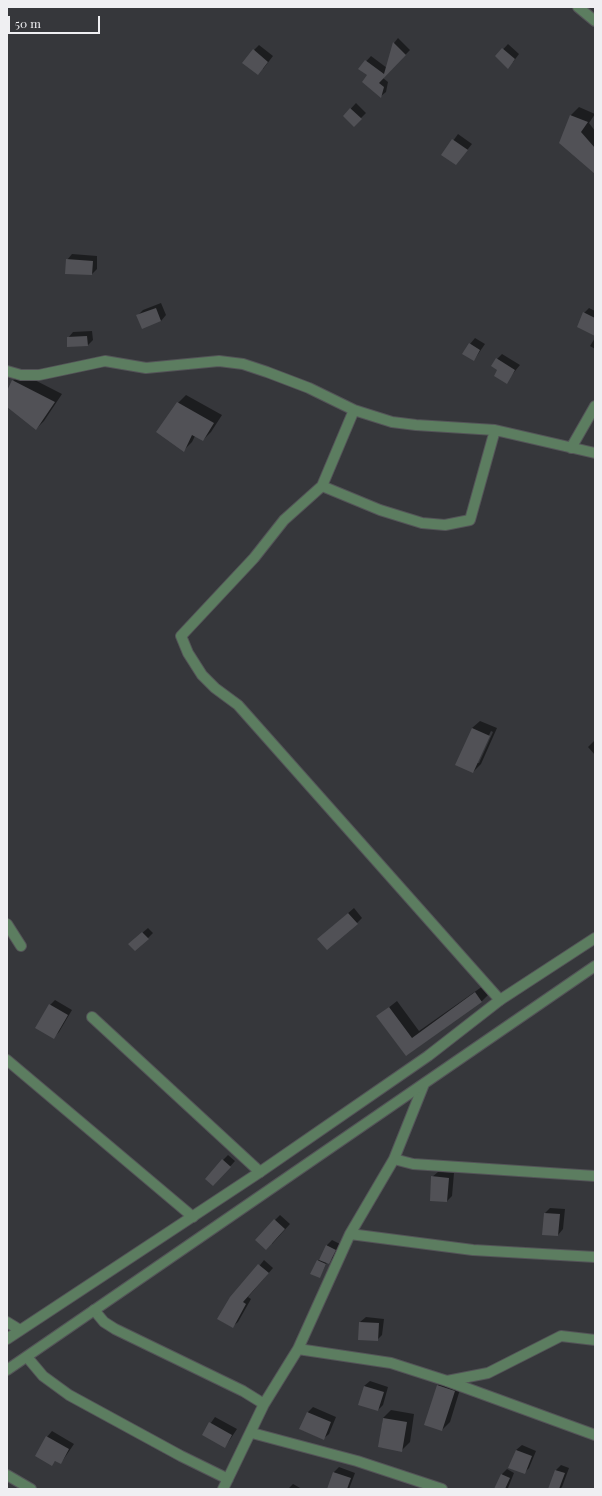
<!DOCTYPE html>
<html>
<head>
<meta charset="utf-8">
<style>
	body { margin:0 }
	#map { position:relative; width:602px; height:1496px; overflow:hidden; background:#36373b; font-family:"Playfair Display",serif }
	canvas { display:block }
	.frame { position:absolute; inset:0; border:8px solid #efeff2; pointer-events:none }
	.scale { position:absolute; left:8px; top:16px; width:92px; height:18px; box-sizing:border-box; border:2px solid #efeff2; border-top:0; padding-left:5px; font-size:12px; line-height:14px; white-space:nowrap; color:#efeff2; -webkit-text-stroke:3px #36373b; paint-order:stroke }
</style>
</head>
<body>
<div id="map">
<canvas width="602" height="1496"></canvas>
<div class="frame"></div>
<div class="scale">50 m</div>
</div>
<script>
const c = document.querySelector('canvas').getContext('2d');
c.lineJoin = 'round';
function paint(path, color) {
  c.fillStyle = color;
  c.fill(path, 'evenodd');
}
function shape(rows) {
  const path = new Path2D();
  for (const r of rows) {
    path.moveTo(r[0], r[1]);
    for (let i = 2; i < r.length; i += 2) path.lineTo(r[i], r[i + 1]);
  }
  return path;
}
function trace(path, color, width, dash) {
  c.strokeStyle = color;
  c.lineWidth = width;
  c.lineCap = dash ? 'butt' : 'round';
  c.setLineDash(dash || []);
  c.stroke(path);
}
const shadow = shape([
	[398,38,410,50,383,78,388,82,386,92,381,96,369,75,360,68,371,56,387,68,394,43],
	[508,44,519,54,513,62,497,56],
	[259,45,273,56,263,69,254,50],
	[356,103,366,113,354,125,344,116],
	[579,107,595,114,589,123,595,131,595,173,560,142,571,115],
	[458,134,472,144,456,164,443,155],
	[72,254,97,256,97,269,92,274,67,260],
	[161,303,166,315,161,321,138,315,143,310],
	[589,308,595,311,595,335,584,313],
	[92,331,93,340,88,345,68,338,73,332],
	[475,338,485,344,474,360,470,344],
	[595,338,595,349,590,346],
	[502,354,520,365,506,382,497,359],
	[21,373,62,394,44,421,36,429,7,406,7,394,13,381],
	[186,395,222,415,211,432,203,440,195,436,192,442,184,450,178,403],
	[480,721,497,728,481,764,473,772,472,728],
	[491,731,493,732,479,763,476,763],
	[595,740,595,755,588,747],
	[354,908,362,918,357,923,324,934],
	[148,928,153,933,148,938,135,939],
	[483,986,489,994,482,1001,407,1055,378,1016,397,1001,419,1031],
	[55,1000,72,1010,59,1032,54,1037,50,1005],
	[228,1155,235,1161,218,1180,223,1160],
	[438,1172,454,1173,452,1196,447,1201,432,1177],
	[550,1208,565,1209,563,1229,558,1235,545,1213],
	[280,1215,290,1224,272,1244,275,1220],
	[332,1240,340,1244,334,1258,327,1262,320,1277,317,1261,321,1259,327,1245],
	[264,1260,273,1268,248,1297,251,1299,238,1322,232,1327,218,1319],
	[366,1317,384,1319,382,1335,377,1340,360,1322],
	[446,1377,462,1383,450,1422,442,1430,425,1424,438,1385],
	[370,1381,388,1387,383,1405,378,1410,364,1386],
	[313,1407,336,1417,329,1434,323,1439,300,1429,308,1412],
	[391,1410,414,1414,410,1442,402,1450,379,1447,383,1418],
	[215,1417,237,1429,225,1447,203,1434],
	[52,1431,74,1444,61,1463,56,1460,52,1464,47,1437],
	[522,1445,536,1451,529,1468,524,1473,516,1450],
	[561,1465,569,1468,562,1487,560,1489,549,1489,556,1470],
	[339,1467,355,1473,349,1489,328,1489,334,1472],
	[507,1469,514,1473,508,1488,495,1489,502,1474],
	[293,1484,302,1489,288,1489]
]);
const building = shape([
	[393,42,406,55,379,83,384,87,381,98,362,82,367,75,358,69,365,60,384,74],
	[502,48,515,59,508,69,495,56],
	[253,49,268,62,258,75,242,63],
	[350,108,362,119,354,127,343,116],
	[570,115,588,122,581,132,595,148,595,174,559,143],
	[452,139,468,150,456,165,441,155],
	[66,259,93,261,92,275,65,274],
	[156,308,161,321,142,329,136,315],
	[583,312,595,318,595,336,577,327],
	[87,336,88,346,67,347,67,337],
	[469,343,480,350,474,361,462,354],
	[496,358,515,370,507,384,494,376,497,370,491,366],
	[12,380,55,402,36,430,7,407,7,391],
	[177,402,214,423,203,441,192,435,184,452,156,432],
	[472,728,490,736,473,773,455,765],
	[348,913,358,924,327,950,317,939],
	[142,932,149,939,135,951,128,944],
	[475,992,482,1002,406,1056,376,1016,389,1007,412,1038],
	[49,1004,68,1015,54,1039,35,1028],
	[222,1159,231,1167,213,1186,205,1179],
	[431,1176,449,1178,447,1202,430,1201],
	[544,1213,560,1214,558,1236,542,1235],
	[274,1219,285,1229,266,1250,255,1240],
	[326,1245,336,1250,329,1264,319,1260],
	[317,1260,326,1264,320,1278,310,1274],
	[258,1264,269,1273,243,1302,246,1304,233,1328,217,1319,230,1297],
	[359,1322,379,1323,378,1341,358,1340],
	[437,1385,455,1391,442,1431,424,1425],
	[364,1386,384,1392,378,1411,358,1405],
	[307,1412,331,1422,324,1440,299,1429],
	[383,1418,407,1422,402,1452,378,1447],
	[209,1422,232,1435,225,1448,202,1435],
	[46,1436,69,1449,61,1464,55,1461,52,1466,35,1456],
	[516,1450,532,1456,525,1474,508,1468],
	[555,1470,565,1473,559,1489,548,1489],
	[333,1472,351,1478,347,1489,327,1489],
	[501,1474,510,1478,505,1489,494,1489]
]);
const minor = shape([
	[578,7,595,21],
	[7,371,21,375,39,375,105,361,146,368,219,361,243,364,267,372,309,388,354,410,392,422,416,425,495,430,595,453],
	[354,410,322,486,284,520,254,558,181,636,188,653,202,675,215,688,238,705,500,1000],
	[571,448,595,406],
	[322,486,380,510,422,523,445,525,470,520,495,430],
	[7,924,21,946],
	[92,1017,260,1172],
	[7,1060,193,1217],
	[394,1159,413,1164,595,1176],
	[350,1234,473,1250,595,1257],
	[94,1310,104,1322,115,1329,243,1391,264,1404],
	[7,1322,20,1330],
	[298,1349,391,1363,447,1381,595,1435],
	[27,1357,43,1376,69,1395,181,1456,228,1479],
	[447,1381,488,1373,561,1336,595,1340],
	[252,1433,357,1461,442,1489],
	[7,1475,31,1489],
	[223,1489,264,1404,298,1349,350,1234,394,1159,424,1084]
]);
const tertiary = shape([
	[7,1339,260,1172,428,1056,500,1000,595,938],
	[7,1370,595,966]
]);
paint(shadow, '#0007');
paint(building, '#515156');
trace(minor, '#545458', 12);
trace(tertiary, '#545458', 12);
trace(minor, '#5c7d60', 10);
trace(tertiary, '#5c7d60', 10);
</script>
</body>
</html>
